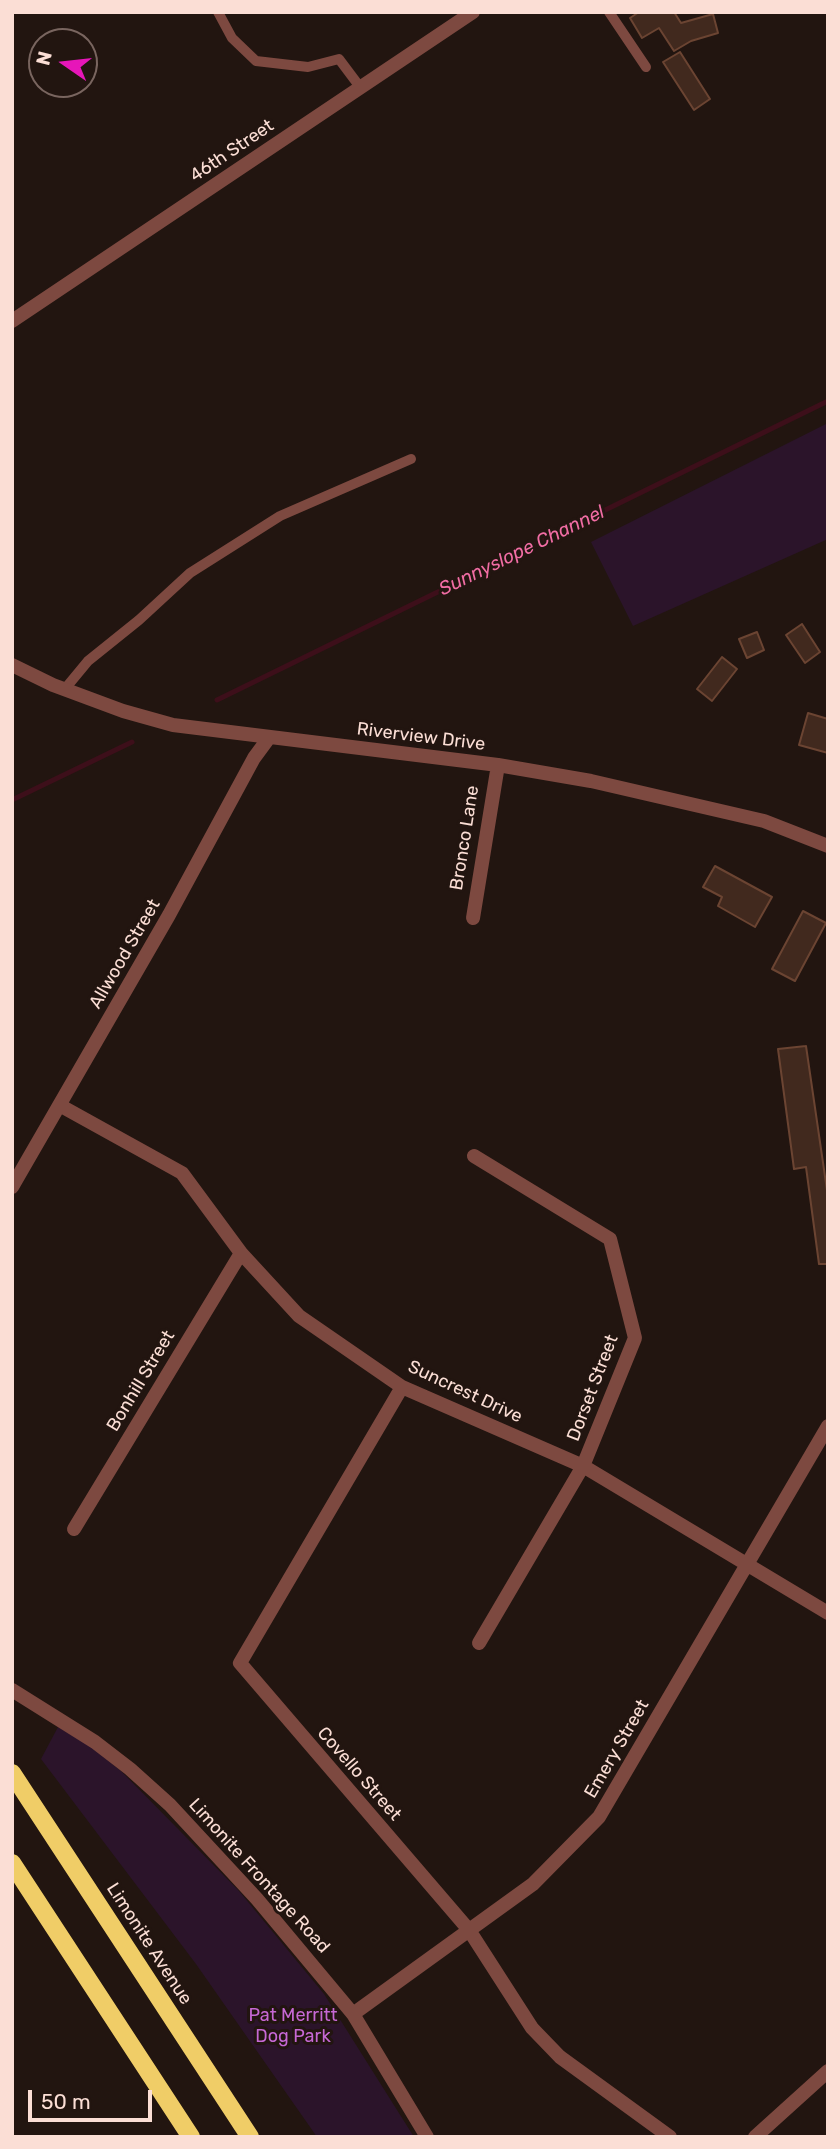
<!DOCTYPE html>
<html>
<head>
<meta charset="utf-8">
<style>
	body { margin:0 }
	#map { position:relative; width:840px; height:2149px; overflow:hidden; background:#221510; font-family:Rubik,sans-serif }
	canvas { display:block }
	.frame { position:absolute; inset:0; border:14px solid #fbded5; pointer-events:none }
	.north { position:absolute; left:28px; top:28px; width:70px; height:70px; box-sizing:border-box; background:#221510; border:2px solid #79655f; border-radius:50%; rotate:284deg; font-size:19px; font-weight:700; line-height:28px; text-align:center; color:#fbded5 }
	.north::after { content:''; display:block; margin:auto; width:24px; height:32px; background:#e616b9; clip-path:polygon(50% 0,100% 100%,50% 72%,0 100%) }
	.scale { position:absolute; left:28px; top:2090px; width:124px; height:32px; box-sizing:border-box; border:4px solid #fbded5; border-top:0; padding-left:9px; font-size:21px; line-height:24px; white-space:nowrap; color:#fbded5; -webkit-text-stroke:5px #221510; paint-order:stroke }
</style>
</head>
<body>
<div id="map">
<canvas width="840" height="2149"></canvas>
<div class="frame"></div>
<div class="north">N</div>
<div class="scale">50 m</div>
</div>
<script>
const c = document.querySelector('canvas').getContext('2d');
c.lineJoin = 'round';
function paint(path, color) {
  c.fillStyle = color;
  c.fill(path, 'evenodd');
}
function shape(rows) {
  const path = new Path2D();
  for (const r of rows) {
    path.moveTo(r[0], r[1]);
    for (let i = 2; i < r.length; i += 2) path.lineTo(r[i], r[i + 1]);
  }
  return path;
}
function trace(path, color, width, dash) {
  c.strokeStyle = color;
  c.lineWidth = width;
  c.lineCap = dash ? 'butt' : 'round';
  c.setLineDash(dash || []);
  c.stroke(path);
}
function label(font, color, halo, rows, align = 'center') {
  c.font = font + ' Rubik,sans-serif';
  c.lineWidth = 6;
  c.setLineDash([]);
  c.textBaseline = 'middle';
  c.strokeStyle = halo;
  c.fillStyle = color;
  for (const [text, x, y, turn = 0] of rows) {
    c.save();
    c.translate(x, y);
    c.rotate((+turn || 0) * Math.PI / 180);
    c.textAlign = isNaN(turn) ? turn : align;
    if (halo) c.strokeText(text, 0, 0);
    c.fillText(text, 0, 0);
    c.restore();
  }
}
const green = shape([
	[828,423,828,539,633,626,591,542],
	[58,1727,90,1746,121,1771,239,1891,324,1994,414,2137,317,2137,196,1964,41,1759]
]);
const stream = shape([
	[217,700,828,401],
	[12,800,132,742]
]);
const building = shape([
	[639,12,674,12,681,23,713,14,718,33,691,41,674,51,659,28,642,38,630,18,639,12],
	[680,52,710,99,694,110,663,62,680,52],
	[802,624,820,652,805,663,786,635,802,624],
	[757,632,764,650,747,658,739,639,757,632],
	[722,657,737,669,712,701,697,689,722,657],
	[808,713,828,719,828,753,799,745,808,713],
	[715,866,772,897,755,927,718,906,722,897,703,887,715,866],
	[803,911,826,923,795,981,772,969,803,911],
	[806,1046,828,1197,828,1264,819,1264,806,1167,794,1169,778,1049,806,1046]
]);
const lane = shape([
	[218,12,232,38,256,61,308,67,339,59,360,87],
	[609,12,646,67],
	[64,690,88,661,139,620,190,573,280,516,411,459]
]);
const street = shape([
	[12,321,473,12],
	[12,665,53,685,123,711,173,725,498,765,591,781,764,821,828,846],
	[473,918,498,765],
	[61,1106,182,1173,241,1253,299,1316,402,1387,583,1466,828,1613],
	[474,1156,610,1239,635,1338,583,1466,479,1643],
	[12,1187,169,915,254,758,268,739],
	[402,1387,240,1663,469,1930,532,2028,560,2057,670,2137],
	[74,1529,241,1253],
	[12,1690,95,1742,130,1769,170,1805,257,1899,353,2014,427,2137],
	[353,2014,533,1884,599,1817,828,1426],
	[755,2137,828,2071]
]);
const primary = shape([
	[12,1773,250,2137],
	[12,1863,191,2137]
]);
const streetNames = [
	["46th Street",232,151,-34],
	["Riverview Drive",421,737,7],
	["Bronco Lane",465,838,-81],
	["Allwood Street",125,954,-60],
	["Bonhill Street",141,1381,-59],
	["Dorset Street",593,1388,-69],
	["Suncrest Drive",465,1392,25],
	["Emery Street",617,1749,-60],
	["Covello Street",359,1774,49],
	["Limonite Frontage Road",259,1876,48],
	["Limonite Avenue",149,1944,57]
];
const parkNames = [
	["Pat Merritt",293,2016],
	["Dog Park",293,2037]
];
const waterNames = [
	["Sunnyslope Channel",522,551,-26]
];
paint(green, '#2b142a');
trace(stream, '#3d0f1a', 5);
paint(building, '#41291e');
trace(building, '#6b4432', 2);
trace(lane, '#7d4940', 10);
trace(street, '#7d4940', 14);
trace(primary, '#f0cd67', 18);
label('18px', '#fbded5', '#221510', streetNames);
label('18px', '#c668d4', '#221510', parkNames);
label('italic 19px', '#f16da4', '#221510', waterNames);
</script>
</body>
</html>
